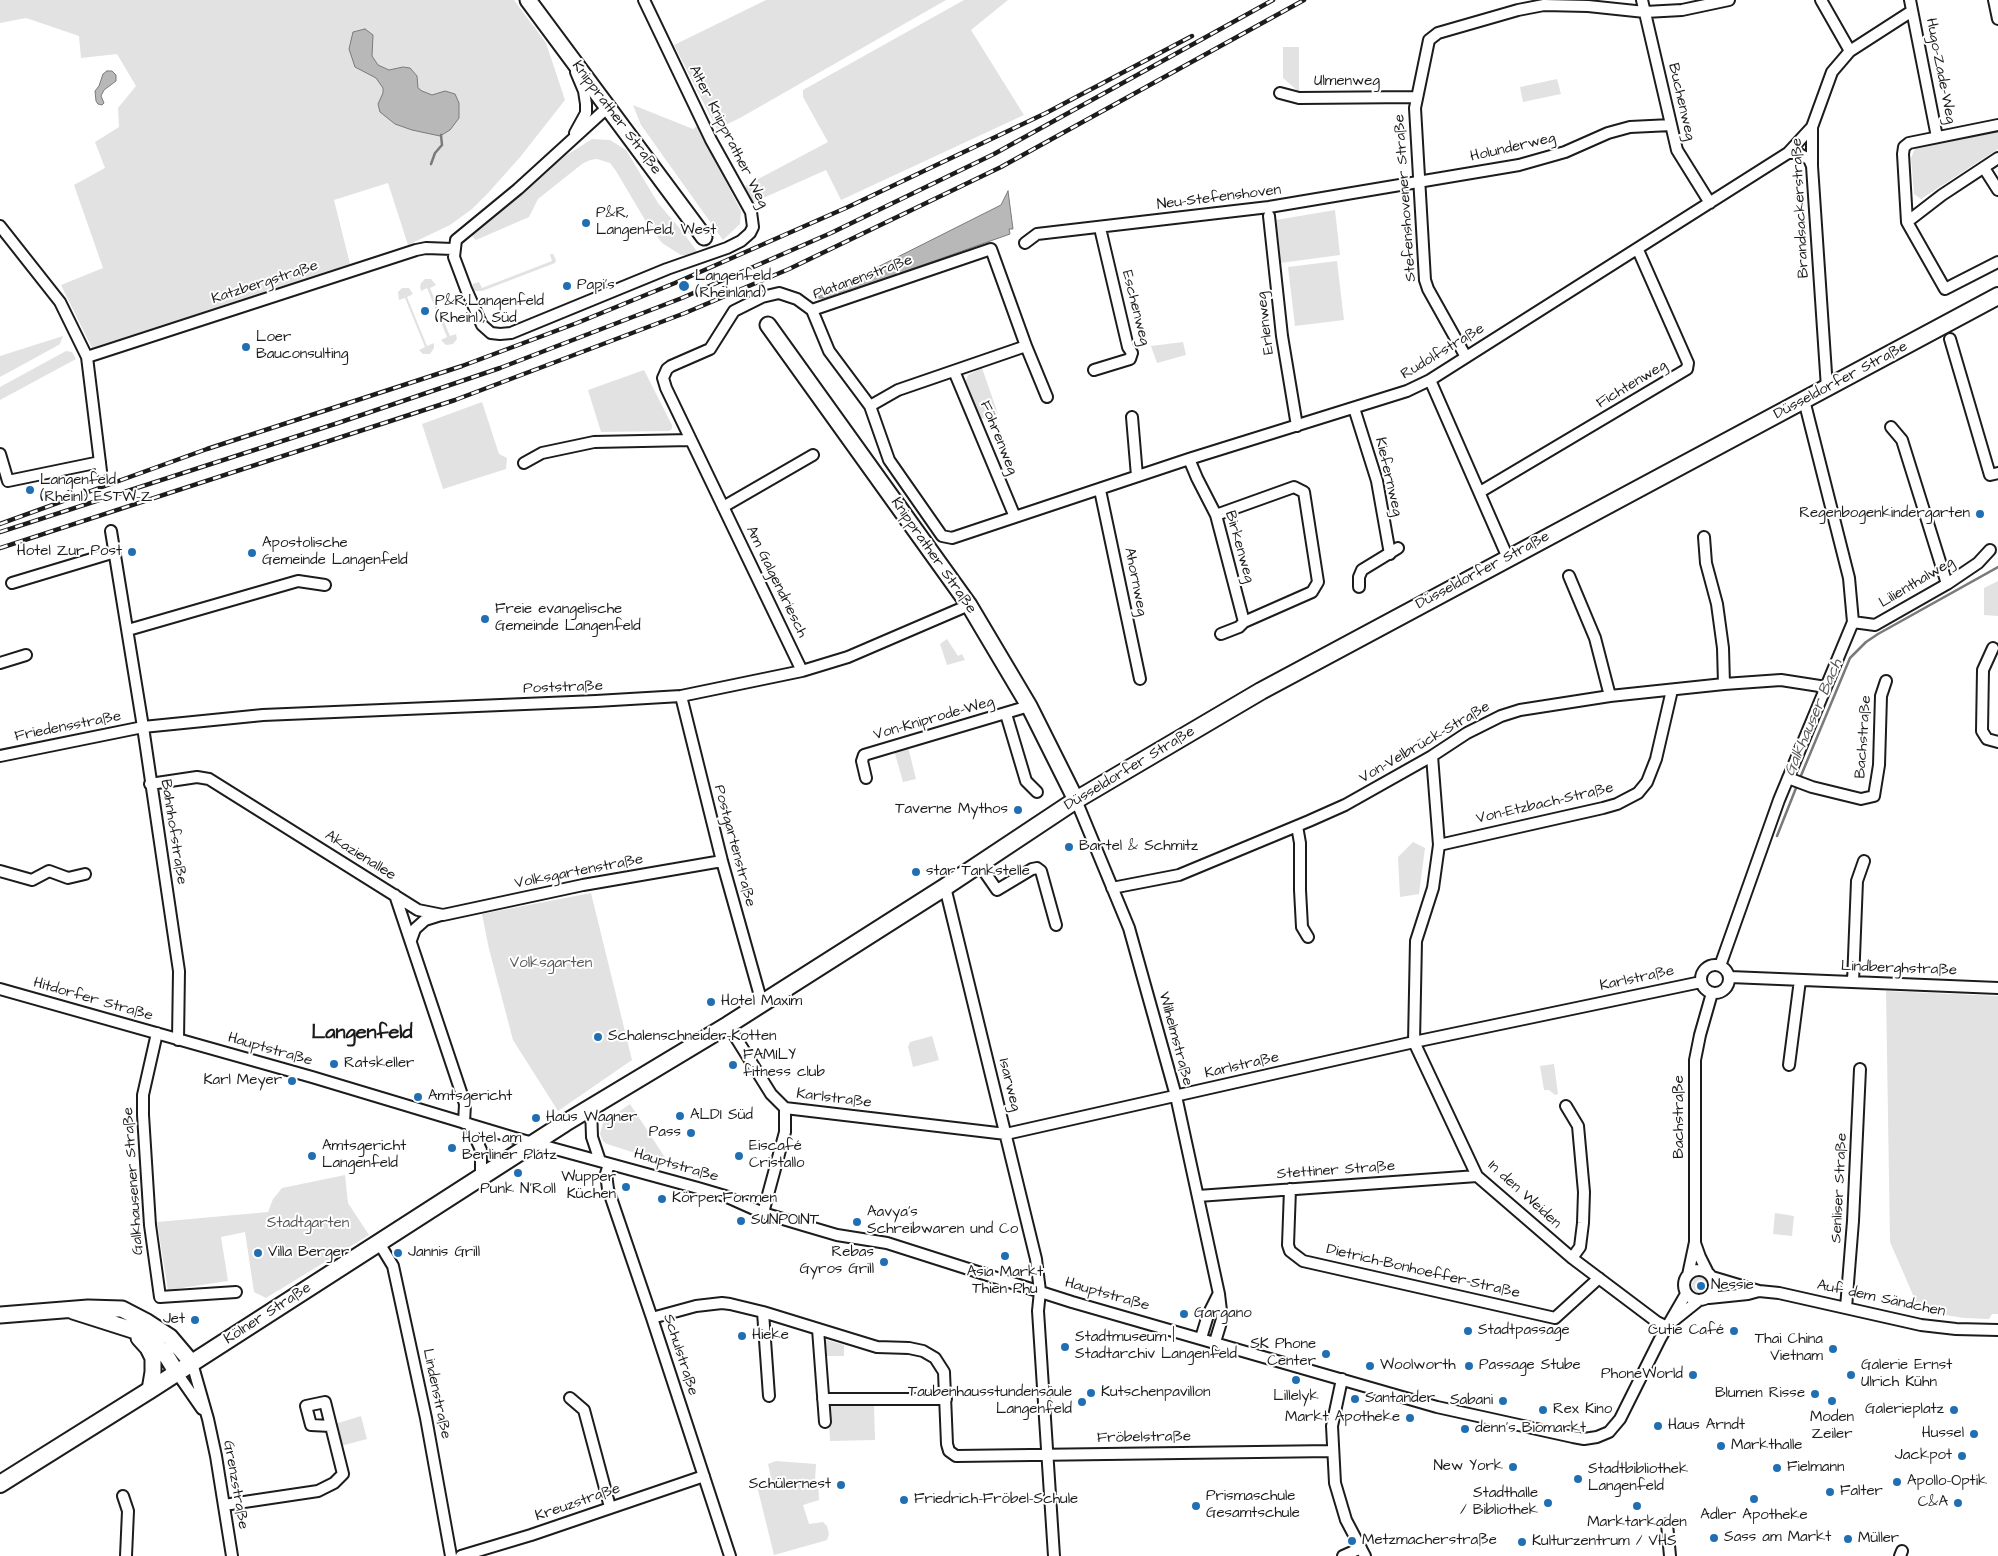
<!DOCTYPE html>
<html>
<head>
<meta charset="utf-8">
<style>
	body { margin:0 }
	canvas { display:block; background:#fff }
</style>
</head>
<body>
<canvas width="1998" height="1556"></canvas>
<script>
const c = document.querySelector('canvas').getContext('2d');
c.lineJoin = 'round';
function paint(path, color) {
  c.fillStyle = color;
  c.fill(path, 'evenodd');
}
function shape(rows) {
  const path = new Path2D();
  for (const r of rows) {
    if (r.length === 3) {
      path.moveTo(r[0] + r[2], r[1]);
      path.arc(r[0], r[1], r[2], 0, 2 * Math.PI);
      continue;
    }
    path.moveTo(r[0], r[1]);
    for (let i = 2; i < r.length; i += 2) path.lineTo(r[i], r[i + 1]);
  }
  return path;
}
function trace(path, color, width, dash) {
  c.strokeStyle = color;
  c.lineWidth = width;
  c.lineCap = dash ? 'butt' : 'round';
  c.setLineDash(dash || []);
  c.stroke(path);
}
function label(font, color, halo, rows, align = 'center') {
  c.font = font + ' "Architects Daughter",sans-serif';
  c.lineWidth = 4;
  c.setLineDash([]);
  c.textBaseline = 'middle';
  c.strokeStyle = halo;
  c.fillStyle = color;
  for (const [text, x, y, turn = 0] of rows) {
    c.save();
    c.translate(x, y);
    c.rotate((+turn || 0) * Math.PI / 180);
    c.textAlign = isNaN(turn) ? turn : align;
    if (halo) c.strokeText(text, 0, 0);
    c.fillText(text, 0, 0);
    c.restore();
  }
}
const green = shape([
	[0,0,514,0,546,43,565,100,521,156,489,192,472,209,450,225,408,245,388,183,334,200,350,264,92,348,61,285,103,268,74,185,105,168,95,142,119,127,118,108,136,86,117,54,81,58,79,36,26,18,0,23],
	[766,0,946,0,740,118,717,129,674,45],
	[964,0,1008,0,971,30,1024,115,841,200,826,170,752,203,745,186,828,142,803,97,803,90],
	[1283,47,1299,47,1299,92,1283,78],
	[1557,79,1561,94,1523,102,1520,87],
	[633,105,693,129,697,126,741,211,740,224,723,240,641,125],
	[1998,131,1998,149,1921,199,1914,194,1911,158,1916,146],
	[592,139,610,140,626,150,658,203,682,231,698,253,693,256,681,255,662,243,648,225,616,171,610,163,597,159,590,160,582,164,538,199,529,217,476,240,470,234,490,220,565,156],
	[1335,210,1340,255,1280,263,1276,220],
	[550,254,553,254,556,260,555,263,482,291,475,291,471,288,473,284,479,282,482,288,552,261],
	[1337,261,1344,320,1295,326,1288,267],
	[425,279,431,279,436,285,430,288,450,336,456,334,457,339,453,344,446,345,441,340,447,337,427,288,421,291,420,287,421,283],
	[402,288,409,288,413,294,407,297,427,346,434,343,434,348,430,354,423,354,419,350,425,347,405,298,399,300,398,292],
	[63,336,60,344,55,347,0,377,0,356],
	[1183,342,1186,355,1157,363,1151,346],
	[66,351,72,352,76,359,0,400,0,387],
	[982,368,998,414,978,420,965,383,968,375],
	[644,370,672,425,672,429,669,431,601,432,588,390],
	[482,402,499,454,507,458,506,469,443,489,422,424],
	[1998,581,1998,616,1984,615,1984,588],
	[947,639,958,656,962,654,965,660,947,665,940,644],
	[908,747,916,779,903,782,894,750],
	[1413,842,1425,848,1419,894,1400,897,1398,857],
	[591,893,632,1060,558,1111,513,1040,489,949,482,914],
	[1886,991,1998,996,1998,1314,1992,1314,1989,1319,1964,1318,1920,1311,1890,1242],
	[932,1036,939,1060,913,1067,908,1047,910,1042],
	[1554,1064,1558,1094,1555,1095,1549,1090,1544,1090,1540,1066],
	[630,1104,636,1113,666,1159,660,1161,607,1144,603,1141,600,1134,603,1123],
	[345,1175,348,1203,369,1235,266,1298,254,1292,245,1232,221,1237,228,1281,168,1290,157,1222,268,1212,273,1199,282,1188],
	[1775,1213,1794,1216,1792,1236,1773,1234],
	[1700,1285,8],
	[823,1339,844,1345,844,1356,824,1356],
	[828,1403,874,1404,875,1440,830,1441],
	[361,1416,367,1439,341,1446,335,1424],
	[776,1461,816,1464,815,1481,818,1481,819,1500,803,1505,809,1524,823,1522,827,1526,829,1534,827,1540,824,1541,774,1555,757,1486,772,1482,768,1464]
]);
const water = shape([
	[365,29,373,35,372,56,378,65,389,70,403,67,410,68,417,76,418,88,422,91,432,95,445,91,455,94,459,103,459,118,450,130,440,136,412,130,395,124,380,112,378,104,383,93,383,88,376,78,355,67,349,49,353,32,365,29],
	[107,71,112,71,116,75,116,81,104,90,101,96,104,103,102,105,98,104,96,101,95,91,99,86,103,74,107,71],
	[1008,191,1013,229,1009,229,1010,234,830,298,816,298,1001,205,1008,191]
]);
const stream = shape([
	[431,164,435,153,442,145,441,135],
	[1800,778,1850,658,1866,642,1878,634,1998,567],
	[1777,836,1798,783]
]);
const minor = shape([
	[1642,0,1677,150,1710,203],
	[1821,0,1850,51],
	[1910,0,1937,137],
	[1994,0,1998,19],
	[1280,93,1299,98,1416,97],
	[608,107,518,189,456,240,454,257,466,289,482,325,491,333,500,334,511,333,667,269,727,248,741,241,750,233,753,227,751,212,711,140,644,0],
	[1998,125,1909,143,1904,147,1903,154,1907,222,1945,289,1998,262],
	[575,133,586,113,586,104,584,91,576,72],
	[1788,153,1798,153,1803,156,1809,159,1812,166],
	[1984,168,1998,190],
	[1269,216,1282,336,1297,426],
	[1907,222,1942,195,1998,158],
	[0,226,60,302,87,357,101,471],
	[1025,243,1037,234,1269,207,1519,165,1565,152,1608,133,1630,127,1671,125],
	[1950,339,1990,475,1998,473],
	[1026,346,1047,397],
	[87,357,416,250,426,248,453,249],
	[1466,357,1428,289,1425,280,1415,108,1429,40,1438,33,1518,10,1544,5,1588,6,1645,12,1682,10,1729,0],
	[1094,370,1130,359,1132,353,1128,347,1100,228],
	[954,371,1015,517],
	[1430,380,1508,558],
	[1827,388,1812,166,1812,127,1832,72,1850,51,1912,11],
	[870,406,898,390,1026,346,991,249,812,310,829,351,870,406,889,460,942,536,952,538,1189,459,1407,391,1430,380,1788,153,1812,127],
	[1354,408,1377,481,1390,554],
	[1132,417,1137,476],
	[1891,427,1902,440,1947,584],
	[0,454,8,481,100,462],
	[1189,459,1197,478,1216,515,1244,622,1239,627,1221,634],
	[524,463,542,453,594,442,690,440],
	[1100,490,1140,679],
	[1480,492,1687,369,1688,363,1638,250],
	[723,507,813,455],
	[1216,515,1294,487,1304,492,1318,582,1312,592,1244,622],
	[111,531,143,727,179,971,178,1040],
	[1704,537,1706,563,1717,604,1723,648,1724,684],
	[1569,576,1595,638,1610,696],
	[12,583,115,552],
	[1359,587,1359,577,1362,570,1398,548],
	[1853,622,1875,625,1947,584,1978,563,1990,550],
	[128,630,298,581,325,585],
	[1993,648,1983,670,1982,731,1987,739,1998,742],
	[0,663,26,655],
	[802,671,666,388,663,378,667,369,671,366,710,349,734,311,762,297,779,293,797,299,812,310],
	[681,696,722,861,762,1003],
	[1006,714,1026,781,1037,792],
	[0,756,143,727,263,715,596,701,681,696,802,671,848,657,969,605],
	[1432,756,1439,845,1433,888,1416,941,1414,1042,1477,1176,1572,1258,1657,1322,1667,1327],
	[866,778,862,761,864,755,1029,706],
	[1788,778,1812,787,1861,799,1874,796,1879,765,1881,696,1886,681],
	[150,784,197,777,209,779,418,910,443,915,583,885,722,861],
	[1076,800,1129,928,1176,1096,1219,1294,1222,1319,1215,1342],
	[1297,826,1300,843,1300,890,1302,927,1308,937],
	[1439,845,1603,808,1617,804,1638,793,1647,782,1656,759,1672,690],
	[979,864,997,890,1032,869,1037,868,1041,871,1056,925],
	[0,871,32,880,49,871,68,878,85,874],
	[945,887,1036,1259,1040,1291,1038,1311,1054,1556],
	[1112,888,1179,875,1309,821,1345,805,1432,756,1467,733,1501,716,1520,710,1610,696,1724,684,1781,680,1826,687],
	[395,895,465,1104,464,1123],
	[411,940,415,929,425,920,441,915],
	[1715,979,14],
	[1720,966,1779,800,1853,622,1849,578,1804,400],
	[1730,977,1998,988],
	[1853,982,1857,881,1864,861],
	[0,989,312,1077,515,1138,698,1188,725,1196,763,1213,803,1225,837,1235,887,1243,1072,1302,1437,1407,1573,1437,1584,1439,1597,1437,1609,1432,1620,1419,1660,1339,1686,1294],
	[728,1025,771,1094,785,1108,1006,1134,1414,1042,1701,982],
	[157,1033,143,1095,143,1115,150,1225,160,1297,236,1292],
	[1789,1065,1800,980],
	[1566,1106,1578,1126,1584,1192,1583,1223,1580,1247,1572,1258],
	[591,1107,592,1137,600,1161],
	[469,1124,481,1150,481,1177],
	[609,1164,606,1174,608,1189,652,1318,730,1556],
	[1290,1189,1288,1245,1290,1251,1303,1261,1555,1318,1599,1278],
	[1198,1196,1477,1176],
	[763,1213,785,1132,785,1108],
	[379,1243,393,1266,426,1418,451,1556],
	[1695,1243,1700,1257,1708,1273],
	[1699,1285,15],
	[1688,1275,1695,1242,1695,1060,1700,1035,1712,993],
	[1712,1277,1759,1291,1779,1293,1921,1325,1956,1329,1998,1330],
	[1709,1298,1748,1294,1759,1291],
	[1846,1308,1853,1221,1860,1069],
	[763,1312,769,1396],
	[652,1318,696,1306,722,1303,730,1304,763,1312,877,1347,909,1348,923,1351,935,1358,944,1372,947,1444,949,1451,956,1456,1332,1451],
	[1673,1321,1698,1301],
	[818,1329,825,1422],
	[1201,1338,1208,1315,1218,1295],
	[192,1363,208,1419,216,1456,232,1556],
	[177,1373,202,1409],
	[1342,1379,1332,1426,1335,1483,1346,1520,1365,1556],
	[570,1398,584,1410,610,1507],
	[823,1399,946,1399],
	[123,1496,128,1511,126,1556],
	[224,1505,318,1491,334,1483,343,1474,325,1402,306,1406,311,1425,331,1426],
	[1667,1524,1670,1556],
	[461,1556,531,1535,704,1476],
	[1343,1556,1361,1548],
	[1900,1556,1902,1551]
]);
const secondary = shape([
	[528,0,704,237],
	[768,325,969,605,1029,706,1076,800],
	[73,1311,142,1333,164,1352,177,1373],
	[0,1315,88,1308,122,1309,147,1322,170,1337,192,1363],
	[139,1338,148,1348,153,1358,153,1372,150,1390]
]);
const primary = shape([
	[0,1484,150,1390,565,1123,728,1025,945,887,1076,800,1261,691,1998,296]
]);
const rail = shape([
	[0,524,207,449,462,366,577,323,675,283,848,207,1046,113,1192,36],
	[0,532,338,423,500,368,682,298,831,233,994,154,1273,0],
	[0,548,455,400,685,313,789,269,1001,167,1304,0]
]);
const markers = [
	[586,223,5,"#1f6fb2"],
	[567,286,5,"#1f6fb2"],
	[684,286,6,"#1f6fb2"],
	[425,311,5,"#1f6fb2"],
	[246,347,5,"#1f6fb2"],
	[30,490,5,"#1f6fb2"],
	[1980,514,5,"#1f6fb2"],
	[132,552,5,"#1f6fb2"],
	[252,553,5,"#1f6fb2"],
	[485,619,5,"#1f6fb2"],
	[1018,810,5,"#1f6fb2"],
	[1069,847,5,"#1f6fb2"],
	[916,872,5,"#1f6fb2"],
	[711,1002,5,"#1f6fb2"],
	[598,1037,5,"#1f6fb2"],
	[334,1064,5,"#1f6fb2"],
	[733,1065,5,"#1f6fb2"],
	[292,1081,5,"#1f6fb2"],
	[418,1097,5,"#1f6fb2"],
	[680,1116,5,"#1f6fb2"],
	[536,1118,5,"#1f6fb2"],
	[691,1133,5,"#1f6fb2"],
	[452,1148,5,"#1f6fb2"],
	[312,1156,5,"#1f6fb2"],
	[739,1156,5,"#1f6fb2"],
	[518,1173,5,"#1f6fb2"],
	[626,1187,5,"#1f6fb2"],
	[662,1199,5,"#1f6fb2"],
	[741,1221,5,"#1f6fb2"],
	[857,1222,5,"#1f6fb2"],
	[258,1253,5,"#1f6fb2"],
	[398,1253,5,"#1f6fb2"],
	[1005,1256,5,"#1f6fb2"],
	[884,1262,5,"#1f6fb2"],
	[1701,1286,5,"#1f6fb2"],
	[1184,1314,5,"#1f6fb2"],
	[195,1320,5,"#1f6fb2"],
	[1468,1331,5,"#1f6fb2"],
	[1734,1331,5,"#1f6fb2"],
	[742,1336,5,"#1f6fb2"],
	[1065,1347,5,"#1f6fb2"],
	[1833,1349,5,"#1f6fb2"],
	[1326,1354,5,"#1f6fb2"],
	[1370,1366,5,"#1f6fb2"],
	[1469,1366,5,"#1f6fb2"],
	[1693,1375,5,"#1f6fb2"],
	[1851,1375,5,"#1f6fb2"],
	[1296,1380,5,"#1f6fb2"],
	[1091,1393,5,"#1f6fb2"],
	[1815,1394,5,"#1f6fb2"],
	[1355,1399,5,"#1f6fb2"],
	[1503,1401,5,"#1f6fb2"],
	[1832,1401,5,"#1f6fb2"],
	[1082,1402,5,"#1f6fb2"],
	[1543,1410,5,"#1f6fb2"],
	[1954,1410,5,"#1f6fb2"],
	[1410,1418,5,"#1f6fb2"],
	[1658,1426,5,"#1f6fb2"],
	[1465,1429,5,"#1f6fb2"],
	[1974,1434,5,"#1f6fb2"],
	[1721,1446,5,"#1f6fb2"],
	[1962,1456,5,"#1f6fb2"],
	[1513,1467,5,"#1f6fb2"],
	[1777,1468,5,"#1f6fb2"],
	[1578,1479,5,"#1f6fb2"],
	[1897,1482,5,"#1f6fb2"],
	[841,1485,5,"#1f6fb2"],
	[1830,1492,5,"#1f6fb2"],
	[1754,1499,5,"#1f6fb2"],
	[904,1500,5,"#1f6fb2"],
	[1548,1503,5,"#1f6fb2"],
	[1958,1503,5,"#1f6fb2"],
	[1196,1506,5,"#1f6fb2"],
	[1637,1506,5,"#1f6fb2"],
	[1714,1538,5,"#1f6fb2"],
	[1848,1539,5,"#1f6fb2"],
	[1352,1541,5,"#1f6fb2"],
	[1522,1542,5,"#1f6fb2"]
];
const streetNames = [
	["Hugo-Zade-Weg",1940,71,79],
	["Ulmenweg",1347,82],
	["Buchenweg",1681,102,77],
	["Knipprather Straße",616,118,53],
	["Alter Knipprather Weg",728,137,63],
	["Holunderweg",1513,148,-13],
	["Neu-Stefenshoven",1219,198,-7],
	["Stefenshovener Straße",1406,198,-94],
	["Brandsackerstraße",1801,208,-93],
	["Platanenstraße",863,278,-20],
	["Katzbergstraße",265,283,-18],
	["Eschenweg",1135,308,76],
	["Erlenweg",1266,323,-97],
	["Rudolfstraße",1443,352,-31],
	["Düsseldorfer Straße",1841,381,-28],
	["Fichtenweg",1632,385,-31],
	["Föhrenweg",998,438,68],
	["Kiefernweg",1388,477,77],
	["Birkenweg",1239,547,74],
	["Knipprather Straße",933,556,55],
	["Düsseldorfer Straße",1483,571,-28],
	["Am Galgendriesch",776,582,64],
	["Ahornweg",1135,582,79],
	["Lilienthalweg",1917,583,-31],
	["Poststraße",563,688,-2],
	["Von-Kniprode-Weg",934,719,-16],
	["Friedensstraße",68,727,-11],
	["Bachstraße",1864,737,-86],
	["Von-Velbrück-Straße",1425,743,-30],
	["Düsseldorfer Straße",1130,769,-31],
	["Von-Etzbach-Straße",1545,804,-13],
	["Bahnhofstraße",173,832,81],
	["Postgartenstraße",734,846,75],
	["Akazienallee",360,856,32],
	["Volksgartenstraße",579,872,-11],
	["Lindberghstraße",1899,969,2],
	["Karlstraße",1637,979,-12],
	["Hitdorfer Straße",93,1000,16],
	["Wilhelmstraße",1175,1039,75],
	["Hauptstraße",270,1050,16],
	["Karlstraße",1242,1066,-13],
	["Isarweg",1009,1085,76],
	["Karlstraße",834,1099,7],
	["Bachstraße",1680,1117,-90],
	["Hauptstraße",676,1166,16],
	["Stettiner Straße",1336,1171,-4],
	["Galkhausener Straße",134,1181,-94],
	["Senliser Straße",1840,1188,-87],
	["In den Weiden",1524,1195,42],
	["Dietrich-Bonhoeffer-Straße",1423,1272,13],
	["Hauptstraße",1107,1295,16],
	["Auf dem Sändchen",1881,1299,12],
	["Kölner Straße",268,1314,-33],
	["Schulstraße",680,1355,72],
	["Lindenstraße",436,1394,78],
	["Fröbelstraße",1144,1438,-1],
	["Grenzstraße",235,1485,80],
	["Kreuzstraße",578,1503,-19]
];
const poiNames = [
	["P&R,",596,214],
	["Langenfeld, West",596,231],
	["Langenfeld",695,277],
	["(Rheinland)",695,294],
	["Papi's",577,286],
	["P&R,Langenfeld",435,302],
	["(Rheinl), Süd",435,319],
	["Loer",256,338],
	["Bauconsulting",256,355],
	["Langenfeld",40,481],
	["(Rheinl) ESTW-Z",40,498],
	["Regenbogenkindergarten",1970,514,"right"],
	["Apostolische",262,544],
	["Gemeinde Langenfeld",262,561],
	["Hotel Zur Post",122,552,"right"],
	["Freie evangelische",495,610],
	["Gemeinde Langenfeld",495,627],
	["Taverne Mythos",1008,810,"right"],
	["Bartel & Schmitz",1079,847],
	["star Tankstelle",926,872],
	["Hotel Maxim",721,1002],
	["Schalenschneider-Kotten",608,1037],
	["FAMILY",743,1056],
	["fitness club",743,1073],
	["Ratskeller",344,1064],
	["Karl Meyer",282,1081,"right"],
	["Amtsgericht",428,1097],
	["ALDI Süd",690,1116],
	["Haus Wagner",546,1118],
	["Pass",681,1133,"right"],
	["Hotel am",462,1139],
	["Berliner Platz",462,1156],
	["Amtsgericht",322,1147],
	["Langenfeld",322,1164],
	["Eiscafé",749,1147],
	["Cristallo",749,1164],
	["Wupper",616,1178,"right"],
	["Küchen",616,1195,"right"],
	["Punk N'Roll",518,1190,"center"],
	["KörperFormen",672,1199],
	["Aavya's",867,1213],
	["Schreibwaren und Co",867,1230],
	["SUNPOINT",751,1221],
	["Villa Berger",268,1253],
	["Jannis Grill",408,1253],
	["Rebas",874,1253,"right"],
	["Gyros Grill",874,1270,"right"],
	["Asia Markt",1005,1273,"center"],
	["Thien Phu",1005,1290,"center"],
	["Nessie",1711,1286],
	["Gargano",1194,1314],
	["Jet",185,1320,"right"],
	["Stadtpassage",1478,1331],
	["Cutie Café",1724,1331,"right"],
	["Hieke",752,1336],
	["Stadtmuseum |",1075,1338],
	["Stadtarchiv Langenfeld",1075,1355],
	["Thai China",1823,1340,"right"],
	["Vietnam",1823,1357,"right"],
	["SK Phone",1316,1345,"right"],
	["Center",1316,1362,"right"],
	["Woolworth",1380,1366],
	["Passage Stube",1479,1366],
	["Galerie Ernst",1861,1366],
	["Ulrich Kühn",1861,1383],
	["PhoneWorld",1683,1375,"right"],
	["Taubenhausstundensäule",1072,1393,"right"],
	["Langenfeld",1072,1410,"right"],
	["Kutschenpavillon",1101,1393],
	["Blumen Risse",1805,1394,"right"],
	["Lillelyk",1296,1397,"center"],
	["Santander",1365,1399],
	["Sabani",1493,1401,"right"],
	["Rex Kino",1553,1410],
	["Galerieplatz",1944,1410,"right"],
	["Markt Apotheke",1400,1418,"right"],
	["Moden",1832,1418,"center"],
	["Zeiler",1832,1435,"center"],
	["Haus Arndt",1668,1426],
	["denn's Biomarkt",1475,1429],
	["Hussel",1964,1434,"right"],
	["Markthalle",1731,1446],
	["Jackpot",1952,1456,"right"],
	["New York",1503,1467,"right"],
	["Fielmann",1787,1468],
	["Stadtbibliothek",1588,1470],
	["Langenfeld",1588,1487],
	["Apollo-Optik",1907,1482],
	["Schülernest",831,1485,"right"],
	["Falter",1840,1492],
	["Stadthalle",1538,1494,"right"],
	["/ Bibliothek",1538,1511,"right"],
	["Prismaschule",1206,1497],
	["Gesamtschule",1206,1514],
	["Friedrich-Fröbel-Schule",914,1500],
	["C&A",1948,1503,"right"],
	["Adler Apotheke",1754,1516,"center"],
	["Marktarkaden",1637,1523,"center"],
	["Sass am Markt",1724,1538],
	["Müller",1858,1539],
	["Metzmacherstraße",1362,1541],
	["Kulturzentrum / VHS",1532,1542]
];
const parkNames = [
	["Volksgarten",551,964],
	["Stadtgarten",308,1224]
];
const waterNames = [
	["Galkhauser Bach",1814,718,-67]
];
const districtNames = [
	["Langenfeld",362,1034]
];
paint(green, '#e2e2e2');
paint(water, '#b8b8b8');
trace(water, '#7a7a7a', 1);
trace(stream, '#7a7a7a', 2.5);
trace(minor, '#1c1c1c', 14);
trace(secondary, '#1c1c1c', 19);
trace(primary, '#1c1c1c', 20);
trace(minor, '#fff', 10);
trace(secondary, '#fff', 15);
trace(primary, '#fff', 16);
trace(rail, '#1c1c1c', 4.5);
trace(rail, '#fff', 2.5, [8]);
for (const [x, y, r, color] of markers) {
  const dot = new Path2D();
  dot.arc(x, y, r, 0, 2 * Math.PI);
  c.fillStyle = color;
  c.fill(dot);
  trace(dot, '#fff', 2);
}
label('15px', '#1c1c1c', '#fff', streetNames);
label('15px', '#1c1c1c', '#fff', poiNames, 'left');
label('15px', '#575757', '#fff', parkNames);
label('italic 16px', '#5a5a5a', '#fff', waterNames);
label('bold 20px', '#1c1c1c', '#fff', districtNames);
</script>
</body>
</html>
